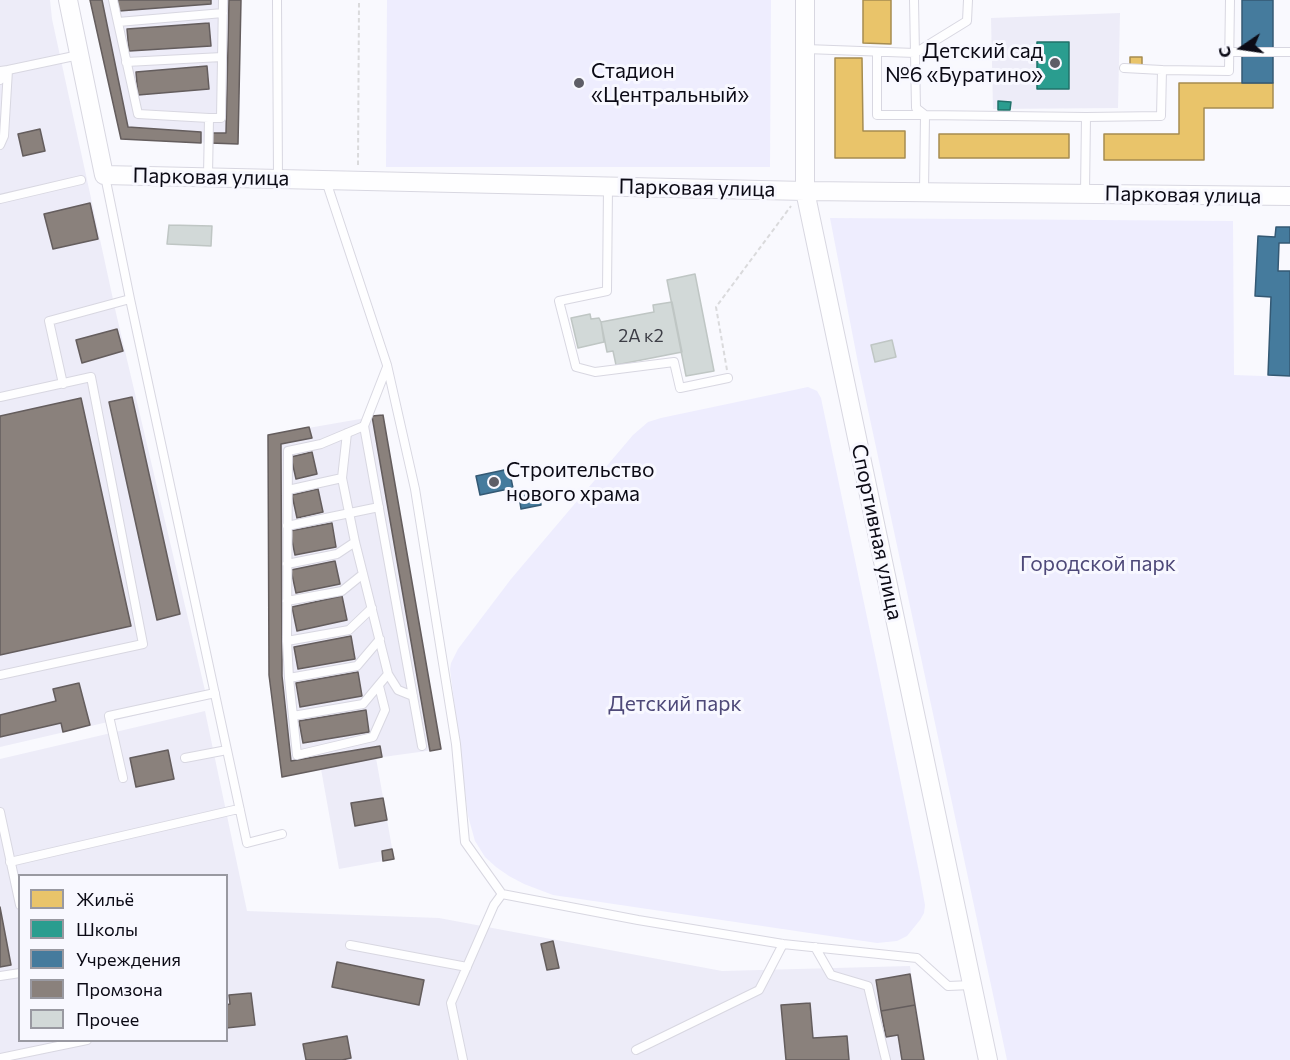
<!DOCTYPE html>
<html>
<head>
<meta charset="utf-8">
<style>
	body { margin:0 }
	#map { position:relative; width:1290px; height:1060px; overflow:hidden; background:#f9f9fe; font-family:Commissioner,sans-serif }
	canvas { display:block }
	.legend { position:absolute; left:18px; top:874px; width:210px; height:168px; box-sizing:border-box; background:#f8f8ff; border:2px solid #9999a1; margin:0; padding:8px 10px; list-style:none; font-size:18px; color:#0b0a15 }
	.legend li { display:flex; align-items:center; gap:12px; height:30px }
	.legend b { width:30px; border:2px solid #9999a1 }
	.north { position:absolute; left:1212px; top:18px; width:60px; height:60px; -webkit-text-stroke:4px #f8f8ff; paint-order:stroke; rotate:257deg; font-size:16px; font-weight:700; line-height:24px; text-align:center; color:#0b0a15 }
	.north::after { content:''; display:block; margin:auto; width:21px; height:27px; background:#0b0a15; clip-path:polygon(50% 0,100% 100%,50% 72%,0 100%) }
</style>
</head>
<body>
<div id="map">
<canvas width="1290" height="1060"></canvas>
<ul class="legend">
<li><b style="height:16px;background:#e9c46a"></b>Жильё</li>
<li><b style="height:16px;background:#2a9d8f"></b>Школы</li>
<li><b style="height:16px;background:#457b9d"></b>Учреждения</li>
<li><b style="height:16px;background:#8a817c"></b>Промзона</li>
<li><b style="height:16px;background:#d2d9d8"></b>Прочее</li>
</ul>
<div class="north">С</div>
</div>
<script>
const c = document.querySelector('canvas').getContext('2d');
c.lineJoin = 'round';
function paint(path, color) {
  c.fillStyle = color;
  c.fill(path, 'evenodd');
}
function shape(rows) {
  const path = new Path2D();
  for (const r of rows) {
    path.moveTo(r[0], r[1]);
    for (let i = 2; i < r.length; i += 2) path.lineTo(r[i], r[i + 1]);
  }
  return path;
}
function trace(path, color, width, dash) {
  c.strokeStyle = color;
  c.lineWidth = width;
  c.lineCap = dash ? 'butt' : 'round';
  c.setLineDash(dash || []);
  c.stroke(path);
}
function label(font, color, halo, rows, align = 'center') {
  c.font = font + ' Commissioner,sans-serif';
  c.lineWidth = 6;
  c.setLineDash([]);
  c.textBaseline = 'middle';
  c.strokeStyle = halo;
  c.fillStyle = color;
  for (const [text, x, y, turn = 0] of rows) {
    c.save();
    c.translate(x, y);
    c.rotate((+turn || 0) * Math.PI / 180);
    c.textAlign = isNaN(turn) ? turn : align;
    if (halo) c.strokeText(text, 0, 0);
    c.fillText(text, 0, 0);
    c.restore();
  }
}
const built = shape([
	[0,0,50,0,52,19,116,313,207,699,0,747],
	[90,0,241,0,238,144,121,139],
	[1120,13,1118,108,993,109,991,18],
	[383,415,441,749,376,758,394,859,339,869,321,769,282,777,269,675,268,435],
	[205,711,247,911,439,918,722,971,910,966,925,1060,0,1060,0,759],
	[20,876,226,876,226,1040,20,1040]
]);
const green = shape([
	[387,0,771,0,770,167,386,167],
	[830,218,1233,221,1234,375,1290,377,1290,1060,1007,1060,858,363],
	[808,387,817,391,821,398,876,660,919,872,925,905,924,913,920,920,907,936,897,941,877,943,553,895,524,884,509,876,496,867,485,857,475,841,468,816,450,669,451,663,458,649,511,579,633,435,648,422,661,418]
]);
const homes = shape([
	[863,0,891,0,891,44,863,43,863,0],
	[1130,57,1142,57,1142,65,1130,65,1130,57],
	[835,58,862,58,863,131,905,131,905,158,835,158,835,58],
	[1179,83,1273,83,1273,108,1204,108,1204,160,1104,160,1104,134,1179,134,1179,83],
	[939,134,1069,134,1069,158,939,158,939,134]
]);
const schools = shape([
	[1037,42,1069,42,1069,89,1037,89,1037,42],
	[998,101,1011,102,1010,110,998,110,998,101]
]);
const public = shape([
	[1242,0,1273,0,1273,83,1242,83,1242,0],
	[1276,227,1290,227,1290,243,1279,243,1278,271,1290,271,1290,376,1268,375,1271,297,1255,296,1258,236,1275,237,1276,227],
	[509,469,513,488,480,495,476,476,509,469],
	[539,492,541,505,521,509,519,496,539,492]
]);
const industry = shape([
	[90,0,102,0,128,127,201,132,201,143,121,139,90,0],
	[118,0,211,0,211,4,119,11,118,0],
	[229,0,241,0,238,144,210,143,210,133,226,133,229,0],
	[209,23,211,46,129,51,127,29,209,23],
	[207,66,209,89,138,95,136,72,207,66],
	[40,129,45,151,23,156,18,134,40,129],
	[90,203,98,239,53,249,44,214,90,203],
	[117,329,123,351,82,363,76,340,117,329],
	[132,397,180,614,157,620,109,402,132,397],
	[81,398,131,626,0,655,0,416,81,398],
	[383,415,441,749,430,751,372,416,383,415],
	[309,427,312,438,281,444,282,676,291,761,380,746,382,757,282,777,269,675,268,435,309,427],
	[312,452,317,474,296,479,291,457,312,452],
	[318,489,323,512,297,518,292,495,318,489],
	[332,523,336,547,295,555,290,531,332,523],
	[335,561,340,584,296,593,291,570,335,561],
	[342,596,347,620,297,631,292,607,342,596],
	[351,636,355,659,298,669,294,647,351,636],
	[358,672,362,696,300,707,296,683,358,672],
	[79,683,90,725,63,732,61,723,0,737,0,715,56,701,53,689,79,683],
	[366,710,369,732,303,743,299,721,366,710],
	[168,750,174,779,136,787,130,758,168,750],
	[383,798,387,820,355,826,351,803,383,798],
	[392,849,394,859,383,861,382,851,392,849],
	[0,907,11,965,0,967,0,907],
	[553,941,559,968,547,970,541,944,553,941],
	[337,962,424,980,419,1005,332,987,337,962],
	[910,974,915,1005,881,1011,876,980,910,974],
	[251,993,255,1025,226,1028,226,1005,230,1004,229,995,251,993],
	[810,1003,813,1038,847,1036,849,1060,786,1060,781,1005,810,1003],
	[915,1005,924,1060,902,1060,898,1035,886,1037,881,1011,915,1005],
	[347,1036,351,1058,342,1060,306,1060,303,1044,347,1036]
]);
const building = shape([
	[169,225,212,226,211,246,167,244,169,225],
	[695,274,714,371,686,376,667,280,695,274],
	[672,302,682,352,616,365,613,351,607,352,601,322,654,312,653,305,672,302],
	[590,314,591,319,599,318,601,322,604,342,578,348,571,318,590,314],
	[892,340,896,357,875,362,871,345,892,340]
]);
const path = shape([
	[358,165,359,0],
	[727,370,716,307,791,206]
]);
const service = shape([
	[113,0,138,114,209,118],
	[277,0,278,178],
	[118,22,223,13],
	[806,49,915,53,967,21,968,0],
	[877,52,877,115,925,115,916,108,914,0],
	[1229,52,1290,52],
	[126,62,222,57],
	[1124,68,1162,70],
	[0,71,8,70,0,80],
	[0,145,4,136,8,70,79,55],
	[105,176,130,299,247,843,282,834],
	[208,176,209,118,221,118,223,0],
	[326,181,387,365,415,489,456,744,465,842,502,894,638,920,783,944,917,958,948,986,972,985],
	[608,187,607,291,559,301,576,367,595,372,674,362,680,388,728,378],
	[924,192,925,115,1086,117,1161,116,1162,70,1229,71,1230,0],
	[1085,193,1086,117],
	[0,199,81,180],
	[387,367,364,426,422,746],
	[63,384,49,321,130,299],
	[0,397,91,377,143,644,0,675],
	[364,426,321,444,288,451,287,641,289,678,297,755,373,737,385,710,379,686],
	[347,433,342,478,355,542,388,674,398,690,413,696],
	[288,490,342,478],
	[287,526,379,507],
	[287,564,337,554,355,542],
	[287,601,342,591,363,574],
	[287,641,349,630,372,608],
	[289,678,357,666,380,639],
	[293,716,363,704,388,674],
	[185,758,227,750],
	[123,778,109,716,215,693],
	[0,812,20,905],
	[10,862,234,810,240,810],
	[350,945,467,967],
	[815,947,831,975,868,986,886,1060],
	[0,976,20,973],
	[636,1050,759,990,783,944],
	[0,1058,87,1040],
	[463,1060,451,1003,494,905,502,894]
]);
const tertiary = shape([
	[68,0,104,175,805,191,1290,196],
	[805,0,805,191,988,1060]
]);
const markers = [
	[1055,63,6,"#5e5e67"],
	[579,83,6,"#5e5e67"],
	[494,482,6,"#5e5e67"]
];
const numberNames = [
	["2А к2",641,336]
];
const poiNames = [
	["Детский сад",1043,51,"right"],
	["№6 «Буратино»",1043,75,"right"],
	["Стадион",591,71],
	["«Центральный»",591,95],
	["Строительство",506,470],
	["нового храма",506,494]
];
const streetNames = [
	["Парковая улица",211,177,1],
	["Парковая улица",697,188,1],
	["Парковая улица",1183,195,1],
	["Спортивная улица",877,532,78]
];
const parkNames = [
	["Городской парк",1098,564],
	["Детский парк",675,704]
];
paint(built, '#edecf8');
paint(green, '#eeedfe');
paint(homes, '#e9c46a');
trace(homes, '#a68c50', 1.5);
paint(schools, '#2a9d8f');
trace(schools, '#21716a', 1.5);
paint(public, '#457b9d');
trace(public, '#345974', 1.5);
paint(industry, '#8a817c');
trace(industry, '#645d5d', 1.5);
paint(building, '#d2d9d8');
trace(building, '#bfc6c4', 1.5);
trace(service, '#d8d7e1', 10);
trace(tertiary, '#d8d7e1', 20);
trace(path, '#dadadc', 2, [4.5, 3]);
trace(service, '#fefeff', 8);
trace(tertiary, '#fefeff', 18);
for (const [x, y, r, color] of markers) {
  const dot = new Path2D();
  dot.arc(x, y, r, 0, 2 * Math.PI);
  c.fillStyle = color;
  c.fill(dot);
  trace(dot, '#f8f8ff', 2);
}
label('18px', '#3d3e46', null, numberNames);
label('21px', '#0b0a15', '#f8f8ff', poiNames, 'left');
label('21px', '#0b0a15', '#f8f8ff', streetNames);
label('21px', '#4e4979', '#f8f8ff', parkNames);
</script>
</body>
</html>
